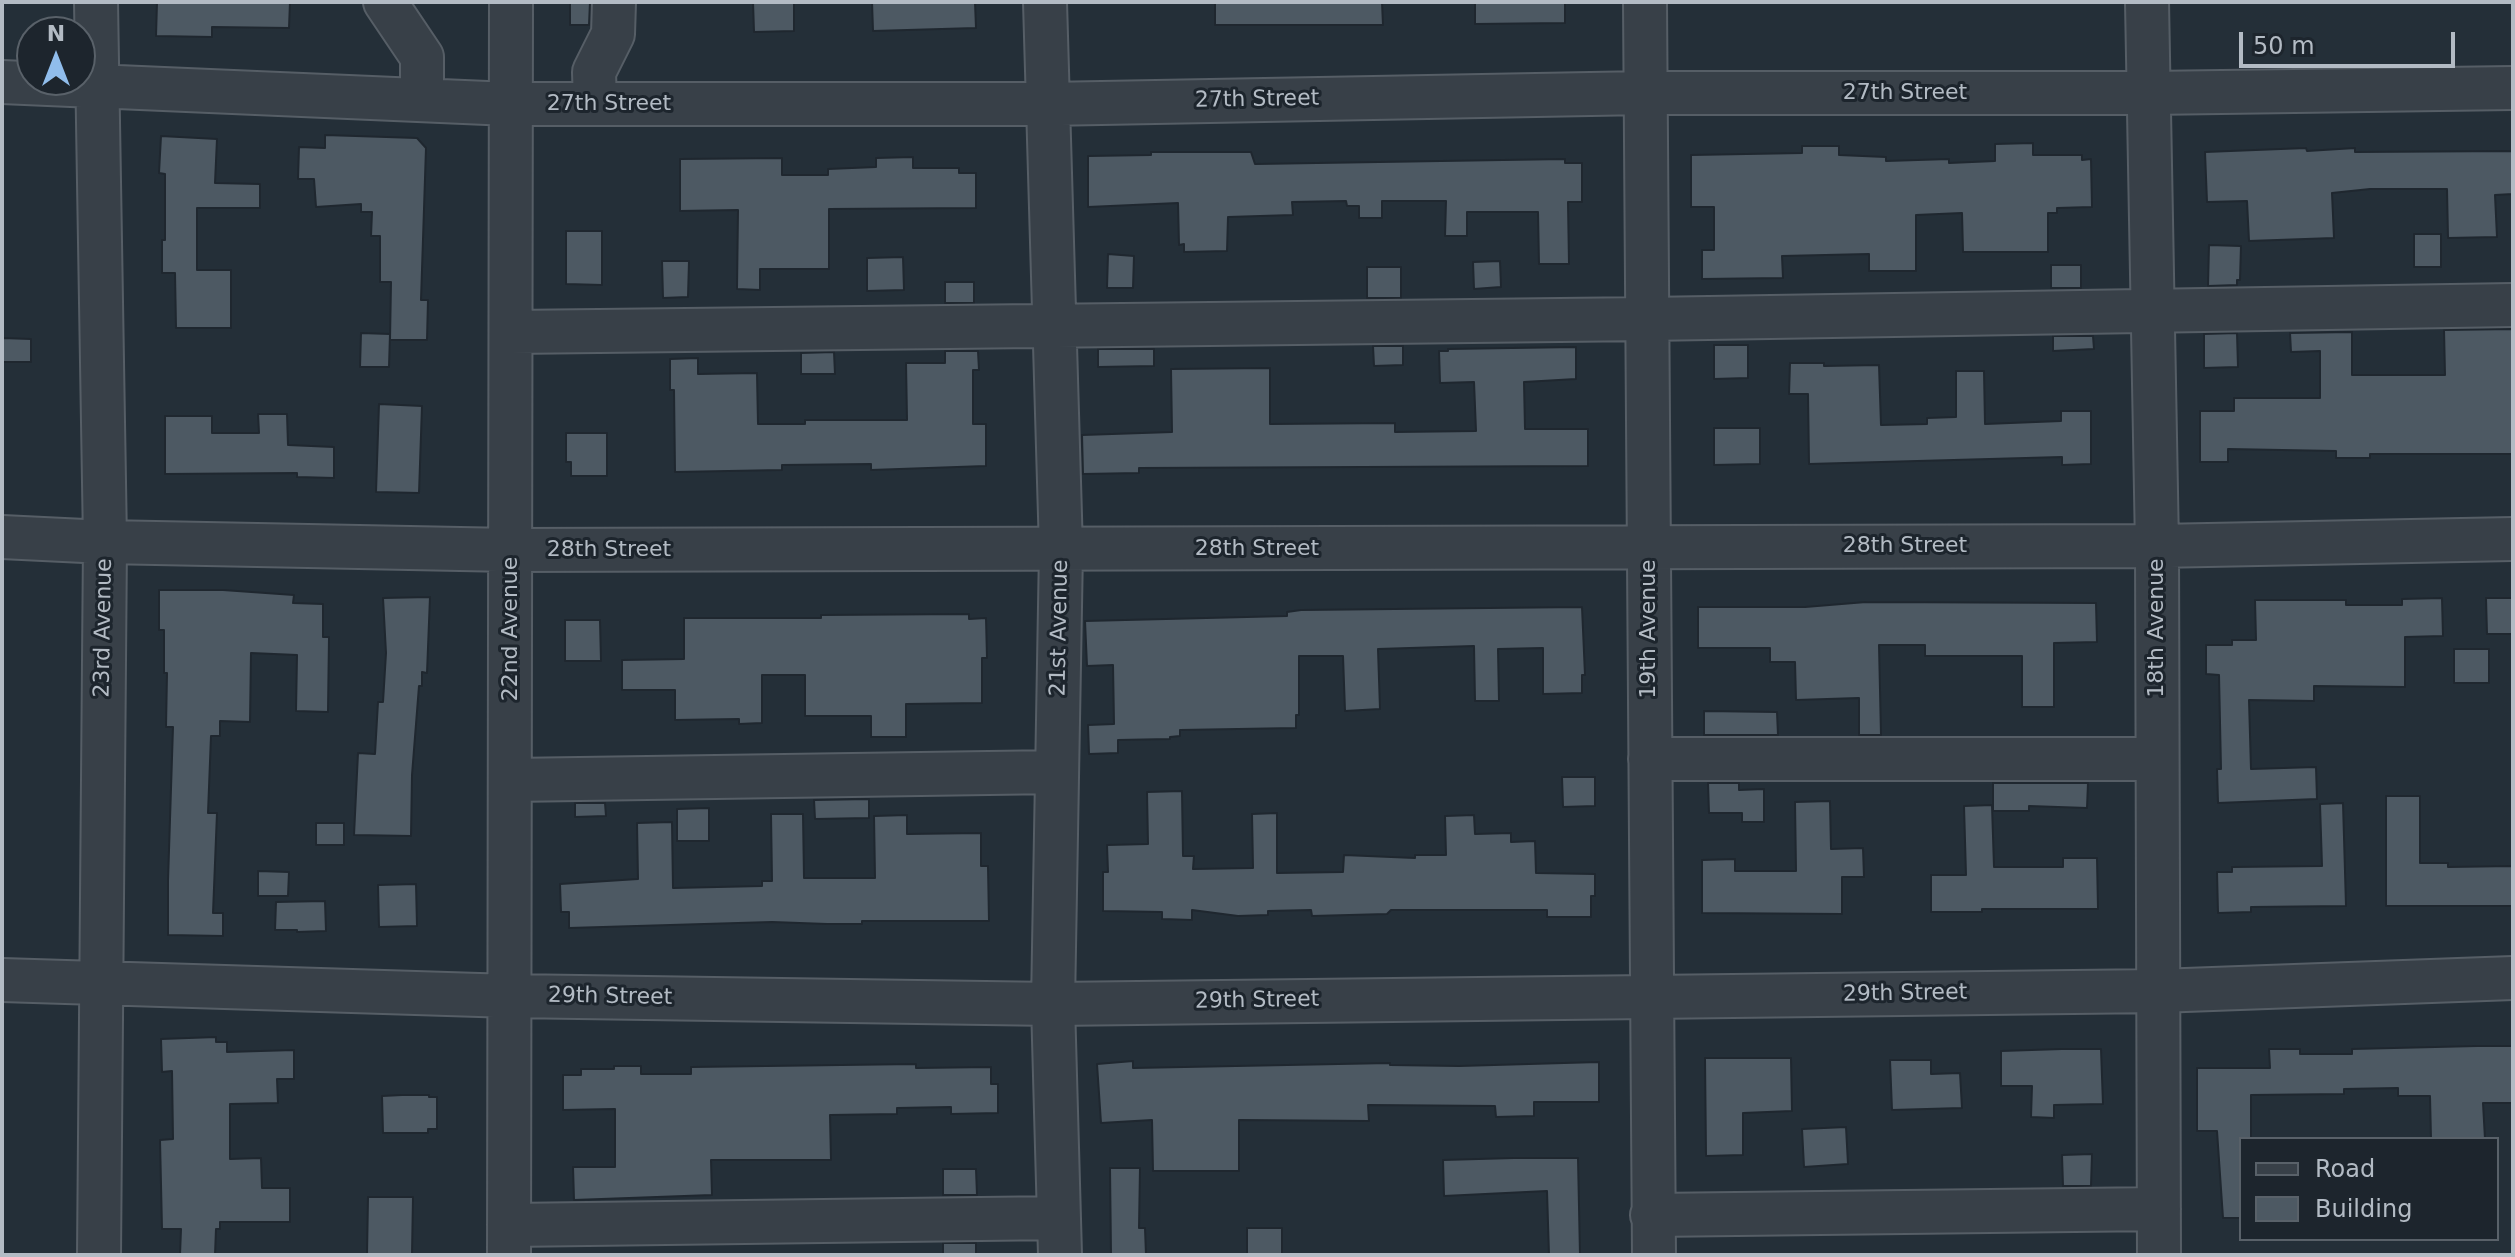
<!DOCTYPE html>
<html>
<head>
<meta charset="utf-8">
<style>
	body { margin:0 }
	#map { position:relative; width:2515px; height:1257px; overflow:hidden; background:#242f38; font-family:"DejaVu Sans",sans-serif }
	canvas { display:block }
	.frame { position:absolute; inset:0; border:4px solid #b3bbc4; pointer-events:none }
	.legend { position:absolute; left:2239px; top:1137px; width:260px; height:104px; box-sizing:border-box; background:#1d252d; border:2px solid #596169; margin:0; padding:10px 14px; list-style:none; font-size:24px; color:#b3bbc4 }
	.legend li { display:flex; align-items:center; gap:16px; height:40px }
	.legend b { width:40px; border:2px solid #596169 }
	.north { position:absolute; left:16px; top:16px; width:80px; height:80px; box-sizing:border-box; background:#1d252d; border:2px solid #596169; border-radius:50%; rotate:0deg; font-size:22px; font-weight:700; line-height:32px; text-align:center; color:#b3bbc4 }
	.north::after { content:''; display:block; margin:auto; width:28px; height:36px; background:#90bdec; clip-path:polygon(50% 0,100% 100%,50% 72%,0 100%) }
	.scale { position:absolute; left:2239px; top:32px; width:216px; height:36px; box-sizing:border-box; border:4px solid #b3bbc4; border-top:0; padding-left:10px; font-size:24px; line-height:28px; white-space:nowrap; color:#b3bbc4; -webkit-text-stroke:6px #1d252d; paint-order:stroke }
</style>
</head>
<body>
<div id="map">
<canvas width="2515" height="1257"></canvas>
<div class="frame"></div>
<ul class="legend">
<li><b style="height:10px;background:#384048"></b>Road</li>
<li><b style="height:22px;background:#4d5963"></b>Building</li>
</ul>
<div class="north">N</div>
<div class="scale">50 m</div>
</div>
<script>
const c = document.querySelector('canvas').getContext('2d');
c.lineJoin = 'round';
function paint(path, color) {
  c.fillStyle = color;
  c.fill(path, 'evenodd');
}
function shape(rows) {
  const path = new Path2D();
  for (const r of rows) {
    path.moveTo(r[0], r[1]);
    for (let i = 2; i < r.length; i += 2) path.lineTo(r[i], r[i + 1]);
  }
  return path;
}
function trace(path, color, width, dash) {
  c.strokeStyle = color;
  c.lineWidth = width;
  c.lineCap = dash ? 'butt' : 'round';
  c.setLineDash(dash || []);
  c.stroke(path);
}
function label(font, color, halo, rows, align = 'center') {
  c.font = font + ' "DejaVu Sans",sans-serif';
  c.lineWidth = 6;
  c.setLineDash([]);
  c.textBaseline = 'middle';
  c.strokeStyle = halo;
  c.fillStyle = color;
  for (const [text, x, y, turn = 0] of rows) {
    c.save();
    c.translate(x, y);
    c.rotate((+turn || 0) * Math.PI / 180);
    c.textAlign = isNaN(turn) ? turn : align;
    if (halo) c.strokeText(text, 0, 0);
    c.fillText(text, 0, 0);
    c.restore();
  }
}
const building = shape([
	[157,2,290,2,289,28,212,27,212,37,156,36,157,2],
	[570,2,590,2,589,25,570,25,570,2],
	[753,2,794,2,794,31,754,32,753,2],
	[872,2,975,2,976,28,873,31,872,2],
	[1215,2,1382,2,1383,25,1215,25,1215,2],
	[1475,2,1565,2,1565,23,1475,24,1475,2],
	[325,135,417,138,426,148,421,300,428,300,427,340,390,340,391,282,380,282,380,236,371,236,372,212,361,212,361,204,316,207,314,179,298,179,299,147,325,148,325,135],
	[161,136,217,139,215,183,260,184,260,208,197,208,197,270,231,270,231,328,176,328,175,273,162,273,162,240,165,240,165,174,159,173,161,136],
	[2033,143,2033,155,2082,155,2082,160,2091,159,2092,207,2057,208,2057,213,2048,213,2048,252,1963,252,1962,213,1916,215,1916,271,1869,271,1869,254,1782,256,1783,278,1702,279,1702,250,1714,250,1714,207,1691,207,1691,155,1802,153,1802,146,1839,146,1839,155,1886,157,1886,161,1949,159,1949,163,1995,161,1995,144,2033,143],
	[2306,148,2307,151,2355,148,2355,152,2513,151,2513,194,2495,195,2497,237,2448,238,2447,189,2370,189,2332,193,2334,238,2249,241,2247,201,2207,202,2205,152,2306,148],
	[1151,152,1251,152,1255,164,1565,159,1565,163,1582,163,1582,202,1568,202,1569,264,1539,264,1538,212,1467,212,1467,236,1445,236,1446,201,1382,201,1382,218,1359,218,1359,206,1347,206,1346,201,1292,202,1293,215,1228,217,1227,251,1184,252,1184,244,1179,245,1178,203,1088,207,1088,156,1151,155,1151,152],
	[913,157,913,168,959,168,959,173,976,173,976,208,829,209,829,269,760,269,760,290,737,289,738,210,680,211,680,159,782,158,782,175,828,175,828,169,876,167,876,158,913,157],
	[566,231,602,231,602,285,566,284,566,231],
	[2414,234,2441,234,2441,267,2414,267,2414,234],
	[2209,245,2241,246,2240,280,2237,280,2237,285,2208,286,2209,245],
	[1108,254,1134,256,1133,288,1107,288,1108,254],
	[903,257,904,290,867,291,867,258,903,257],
	[662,261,689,261,688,297,663,298,662,261],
	[1500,261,1501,287,1474,289,1473,262,1500,261],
	[2051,265,2081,265,2081,288,2051,288,2051,265],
	[1367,267,1401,267,1401,298,1367,298,1367,267],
	[945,282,974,282,974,303,945,303,945,282],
	[2513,329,2513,454,2370,454,2370,458,2336,458,2336,451,2228,449,2228,462,2200,462,2200,411,2234,411,2234,398,2320,398,2320,351,2291,352,2290,333,2352,332,2352,375,2445,375,2444,330,2513,329],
	[361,333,390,334,389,367,360,367,361,333],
	[2237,333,2238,367,2204,368,2204,334,2237,333],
	[2053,336,2093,336,2094,349,2053,351,2053,336],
	[2,338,31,339,31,362,2,362,2,338],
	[1714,345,1748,345,1748,378,1714,379,1714,345],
	[1373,346,1403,346,1403,365,1374,366,1373,346],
	[1576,347,1576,379,1524,382,1525,429,1588,429,1588,466,1139,468,1139,473,1083,474,1082,435,1172,432,1171,369,1270,368,1270,424,1395,423,1395,432,1476,431,1474,382,1440,383,1439,351,1448,351,1448,349,1576,347],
	[1098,349,1154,349,1154,366,1098,367,1098,349],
	[945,351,978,351,979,370,973,370,973,424,986,424,986,466,871,470,871,464,782,465,782,470,675,472,674,390,670,390,670,359,698,358,698,374,757,373,758,424,805,424,805,420,907,420,906,363,945,363,945,351],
	[834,352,835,374,801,374,801,353,834,352],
	[1790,363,1824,363,1824,366,1879,365,1881,425,1927,424,1927,418,1956,417,1956,371,1984,371,1985,424,2061,421,2061,411,2091,411,2091,464,2062,465,2062,457,1809,464,1808,394,1789,394,1790,363],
	[379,404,422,406,419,493,376,492,379,404],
	[258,414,287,414,288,445,334,447,334,478,297,477,297,473,165,474,165,416,212,416,212,433,259,433,258,414],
	[1714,428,1760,428,1760,464,1714,465,1714,428],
	[566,433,607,433,607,476,571,476,571,462,566,462,566,433],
	[159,590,223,590,294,595,293,603,323,604,323,637,329,637,328,712,296,711,297,655,251,653,250,722,220,721,220,736,211,736,208,813,217,813,213,913,223,913,223,936,168,935,168,881,173,727,166,727,167,673,164,673,164,630,159,630,159,590],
	[430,597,427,673,422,672,422,686,419,686,412,775,411,836,354,835,358,753,375,754,378,702,383,702,386,653,383,598,430,597],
	[2442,598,2443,636,2405,637,2405,687,2314,686,2314,701,2249,700,2251,769,2316,767,2317,799,2218,803,2217,769,2221,769,2219,675,2206,674,2206,645,2232,645,2232,640,2256,640,2255,600,2346,600,2346,605,2402,605,2402,599,2442,598],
	[2486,598,2513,598,2513,634,2487,634,2486,598],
	[1866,602,2096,603,2097,642,2054,643,2054,707,2022,707,2022,656,1925,656,1925,645,1879,645,1881,735,1859,735,1859,698,1796,700,1795,662,1770,662,1770,648,1698,648,1698,607,1805,607,1866,602],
	[1582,607,1585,675,1582,675,1582,693,1543,694,1543,648,1498,649,1499,701,1475,701,1474,646,1378,649,1380,709,1345,711,1343,656,1299,656,1299,715,1296,715,1296,728,1180,730,1180,736,1170,737,1170,739,1118,740,1118,753,1089,754,1088,725,1114,724,1113,665,1087,666,1085,621,1287,616,1287,612,1301,610,1582,607],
	[969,614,969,619,986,618,987,658,982,658,982,703,906,704,906,737,871,737,871,716,805,716,805,675,762,675,762,723,739,724,739,719,675,720,675,690,622,690,622,660,684,659,684,618,821,618,821,615,969,614],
	[565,620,600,620,601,661,565,661,565,620],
	[2454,649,2489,649,2489,683,2454,683,2454,649],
	[1704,711,1777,712,1778,735,1704,735,1704,711],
	[1562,777,1595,777,1595,806,1563,807,1562,777],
	[1708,783,1739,783,1739,790,1764,789,1764,822,1742,822,1742,813,1709,813,1708,783],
	[1993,783,2088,783,2087,808,2029,806,2029,811,1993,811,1993,783],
	[1182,791,1183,856,1194,856,1193,869,1253,868,1252,814,1277,813,1277,873,1343,872,1344,855,1415,858,1415,855,1446,855,1445,816,1474,815,1475,834,1511,833,1511,842,1535,841,1536,873,1595,874,1595,896,1591,896,1591,917,1547,917,1547,910,1391,910,1387,914,1312,916,1311,910,1268,911,1268,915,1238,916,1192,910,1192,920,1162,919,1162,912,1103,911,1103,872,1108,872,1107,845,1148,844,1147,792,1182,791],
	[2386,796,2420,796,2420,863,2448,863,2448,867,2513,866,2513,906,2386,906,2386,796],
	[869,799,869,818,815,819,814,800,869,799],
	[1830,801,1831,849,1863,848,1864,877,1842,877,1842,914,1702,913,1702,860,1735,859,1735,871,1796,871,1795,802,1830,801],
	[575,803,605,803,606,816,575,817,575,803],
	[2343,803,2346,906,2251,907,2251,912,2218,913,2217,872,2232,872,2232,867,2322,866,2320,804,2343,803],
	[1992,805,1994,867,2063,867,2063,858,2097,858,2098,909,1982,909,1982,912,1931,912,1931,875,1966,875,1964,806,1992,805],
	[709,808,709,841,677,841,677,809,709,808],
	[771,814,803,814,804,878,875,878,874,816,907,815,907,834,981,833,981,866,988,866,989,921,862,921,862,924,827,924,772,922,569,928,569,912,561,912,560,884,638,879,637,823,672,822,673,888,762,886,762,881,772,881,771,814],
	[316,823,344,823,344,845,316,845,316,823],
	[258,871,289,872,288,896,258,896,258,871],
	[416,884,417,926,379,927,378,885,416,884],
	[325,901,326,931,297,932,297,930,275,930,276,902,325,901],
	[216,1037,216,1042,227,1042,227,1052,294,1050,294,1079,277,1079,278,1103,230,1104,230,1159,261,1158,262,1188,290,1188,290,1222,220,1222,220,1229,216,1229,215,1255,180,1255,181,1229,162,1229,160,1140,173,1139,172,1071,162,1072,161,1039,216,1037],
	[2477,1046,2513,1046,2513,1103,2483,1103,2485,1139,2431,1139,2430,1096,2398,1096,2398,1088,2344,1089,2344,1094,2251,1095,2251,1139,2241,1139,2241,1218,2223,1218,2217,1131,2197,1131,2197,1068,2270,1068,2269,1049,2300,1049,2300,1054,2352,1054,2352,1049,2477,1046],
	[2062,1049,2101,1049,2103,1104,2054,1105,2054,1118,2031,1117,2032,1086,2001,1086,2001,1051,2062,1049],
	[1705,1058,1791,1058,1792,1111,1743,1113,1743,1155,1706,1156,1705,1058],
	[1890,1060,1931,1060,1931,1074,1960,1073,1962,1108,1892,1110,1890,1060],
	[1133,1061,1133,1068,1390,1063,1390,1065,1459,1066,1599,1062,1599,1102,1534,1102,1534,1116,1496,1117,1495,1106,1368,1105,1369,1121,1239,1120,1239,1171,1153,1171,1152,1120,1101,1123,1097,1064,1133,1061],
	[916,1064,916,1068,991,1067,991,1084,998,1084,998,1113,951,1114,951,1107,897,1108,897,1114,830,1115,831,1160,711,1160,712,1195,574,1200,573,1167,615,1167,615,1109,563,1110,563,1075,581,1075,581,1069,614,1069,614,1066,641,1066,641,1074,691,1074,691,1067,916,1064],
	[402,1095,429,1095,429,1097,437,1097,437,1129,428,1129,428,1133,383,1133,382,1096,402,1095],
	[1846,1127,1848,1164,1804,1167,1802,1129,1846,1127],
	[2092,1154,2091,1186,2063,1186,2062,1155,2092,1154],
	[1514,1158,1578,1158,1580,1255,1549,1255,1547,1191,1444,1196,1443,1160,1514,1158],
	[1110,1168,1140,1168,1139,1228,1145,1228,1146,1255,1111,1255,1110,1168],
	[943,1169,976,1169,977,1195,943,1195,943,1169],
	[368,1197,413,1197,412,1255,367,1255,368,1197],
	[1247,1228,1282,1228,1282,1255,1247,1255,1247,1228],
	[943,1243,976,1243,976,1255,943,1255,943,1243]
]);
const minor = shape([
	[96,2,105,542,99,1255],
	[385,2,422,57,422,99],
	[1045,2,1061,550,1053,1004,1060,1255],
	[1645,2,1654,1255],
	[2147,2,2157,546,2159,1255],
	[2,82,510,104,1047,104,1645,93,2149,93,2513,88],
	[595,104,594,72,613,34,614,2],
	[511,332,1647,319,2513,305],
	[2,537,105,542,511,550,2157,546,2513,539],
	[1650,759,2157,759],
	[511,780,1057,772],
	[2,980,511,996,1053,1004,2158,991,2513,978],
	[1652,1215,2159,1209],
	[509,1225,1059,1218],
	[509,1255,511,2]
]);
const streetNames = [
	["27th Street",1905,93],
	["27th Street",1257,100,-1],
	["27th Street",609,104],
	["28th Street",1905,546],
	["28th Street",1257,549],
	["28th Street",609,550],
	["23rd Avenue",104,628,-89],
	["21st Avenue",1060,628,-89],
	["18th Avenue",2157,628,-90],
	["22nd Avenue",511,629,-90],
	["19th Avenue",1649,629,-90],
	["29th Street",1905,994,-1],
	["29th Street",610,997,1],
	["29th Street",1257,1001,-1]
];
paint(building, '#4d5963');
trace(building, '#1f272f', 2);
trace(minor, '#565e66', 46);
trace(minor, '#384048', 42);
label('22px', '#b3bbc4', '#1d252d', streetNames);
</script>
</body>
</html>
